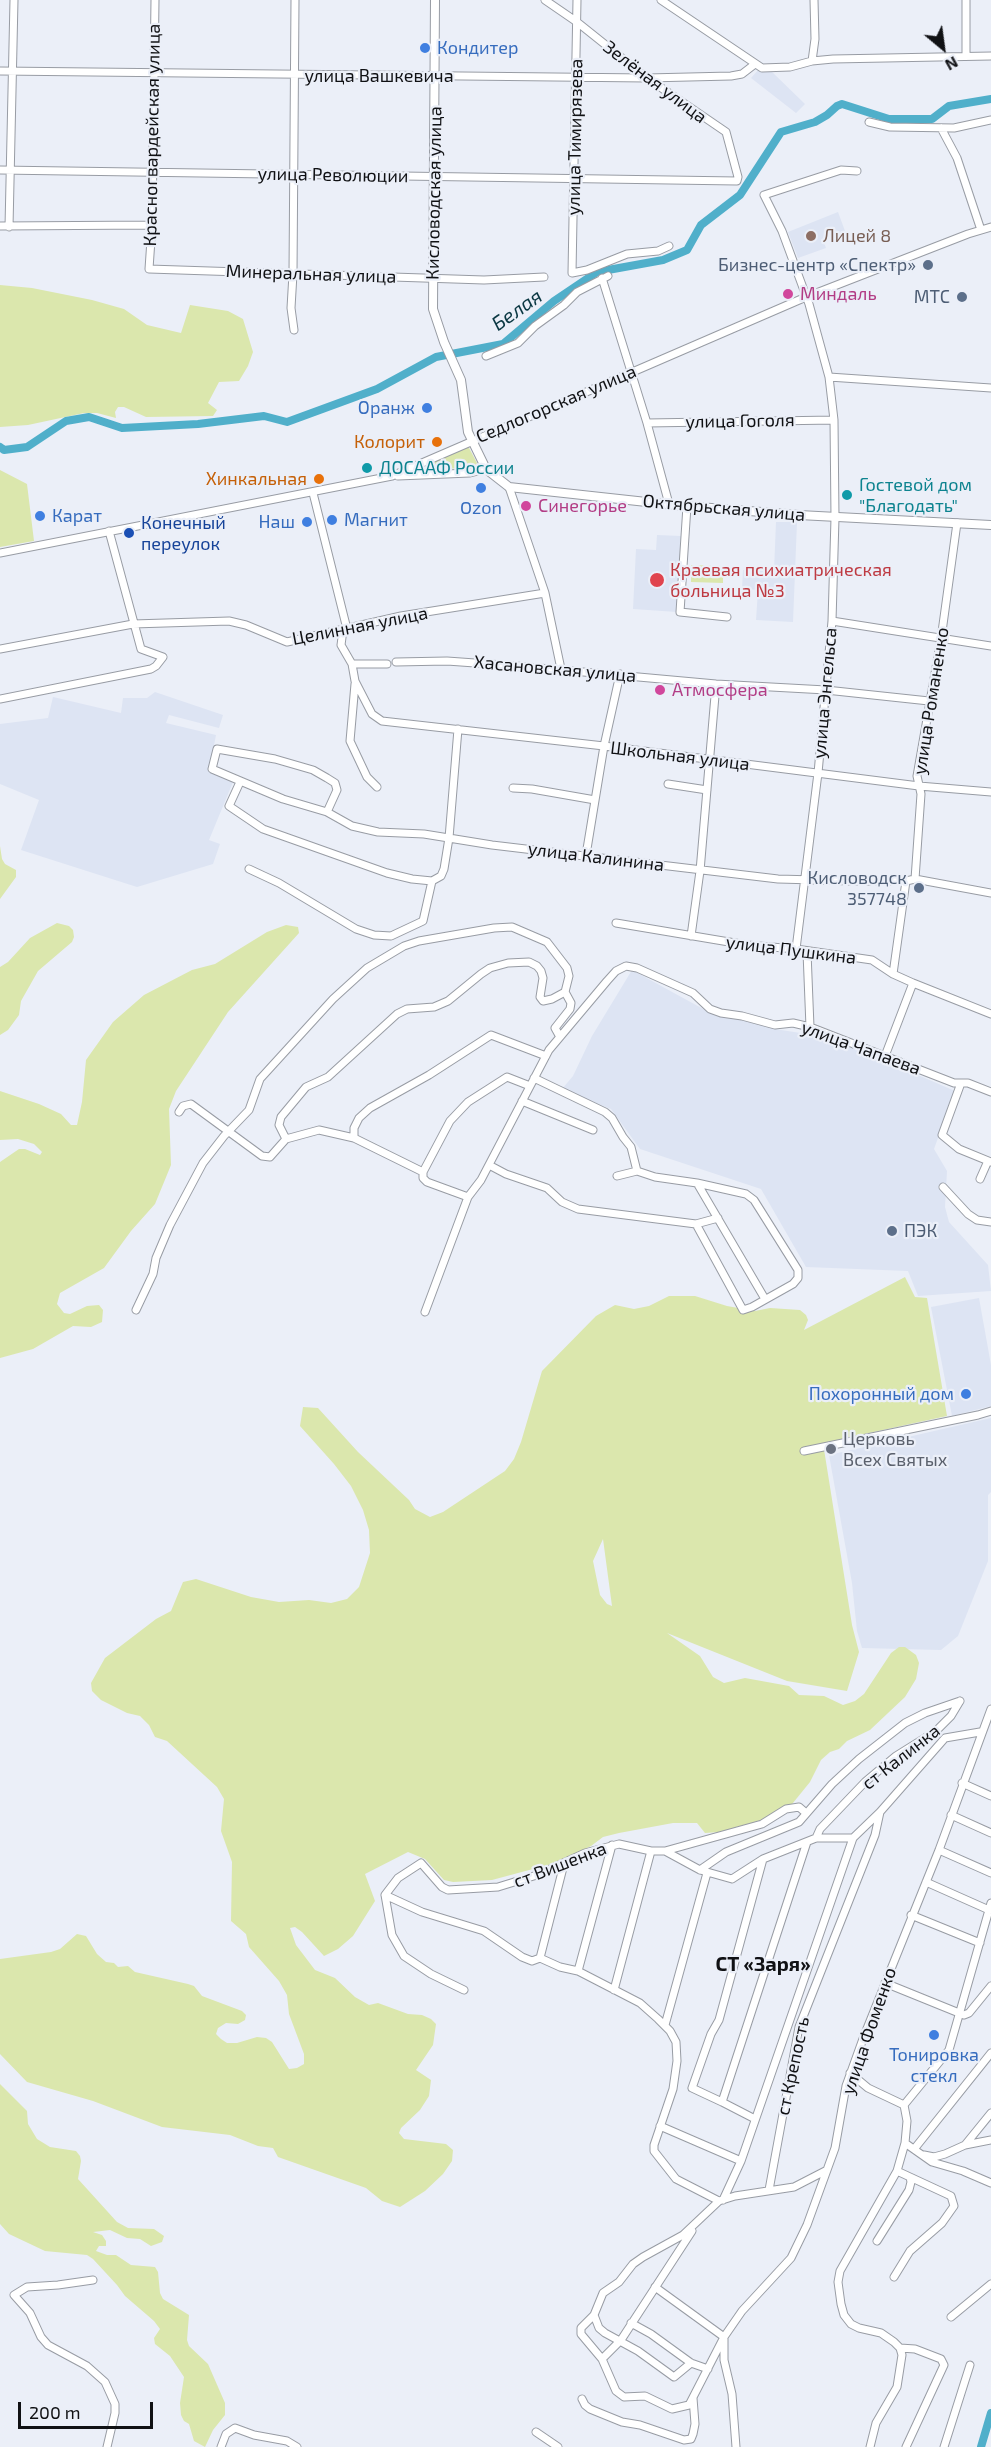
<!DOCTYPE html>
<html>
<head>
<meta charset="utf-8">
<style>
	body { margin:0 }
	#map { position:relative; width:991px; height:2447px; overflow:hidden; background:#ebeff8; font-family:"Exo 2",sans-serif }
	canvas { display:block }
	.north { position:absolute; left:913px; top:18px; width:60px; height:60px; -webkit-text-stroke:4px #ebeff8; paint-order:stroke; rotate:151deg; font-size:16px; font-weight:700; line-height:24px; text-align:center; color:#101114 }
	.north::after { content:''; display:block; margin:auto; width:21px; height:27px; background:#101114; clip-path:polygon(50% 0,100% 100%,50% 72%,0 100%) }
	.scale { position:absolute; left:18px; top:2402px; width:135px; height:27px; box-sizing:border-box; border:3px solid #101114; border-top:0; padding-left:8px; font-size:18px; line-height:21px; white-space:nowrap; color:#101114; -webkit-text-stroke:4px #ebeff8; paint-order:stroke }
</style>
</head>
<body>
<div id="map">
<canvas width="991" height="2447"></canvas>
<div class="north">N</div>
<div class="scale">200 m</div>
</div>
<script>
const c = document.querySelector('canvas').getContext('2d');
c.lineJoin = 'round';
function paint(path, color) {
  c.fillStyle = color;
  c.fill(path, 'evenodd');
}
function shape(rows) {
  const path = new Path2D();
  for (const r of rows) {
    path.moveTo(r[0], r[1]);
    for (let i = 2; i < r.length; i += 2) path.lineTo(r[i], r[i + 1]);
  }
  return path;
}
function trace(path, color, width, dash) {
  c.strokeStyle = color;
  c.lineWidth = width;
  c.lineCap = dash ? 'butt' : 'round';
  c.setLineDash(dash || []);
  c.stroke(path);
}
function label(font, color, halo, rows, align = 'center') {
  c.font = font + ' "Exo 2",sans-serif';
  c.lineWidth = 4.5;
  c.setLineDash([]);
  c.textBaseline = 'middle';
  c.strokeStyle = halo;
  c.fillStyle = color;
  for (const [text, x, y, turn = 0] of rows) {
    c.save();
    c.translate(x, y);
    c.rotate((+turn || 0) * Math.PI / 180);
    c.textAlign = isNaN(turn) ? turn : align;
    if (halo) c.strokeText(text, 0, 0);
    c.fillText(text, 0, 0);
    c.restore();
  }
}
const built = shape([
	[759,69,762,72,770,70,805,104,796,113,751,78],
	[838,212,845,231,823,240,826,248,798,258,788,232],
	[776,522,797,522,793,622,756,620,758,590,742,589,743,570,774,571],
	[657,535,681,536,677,612,633,609,636,549,656,550],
	[155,692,223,715,219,728,169,715,166,723,216,735,209,772,233,782,209,840,220,844,213,864,137,887,21,850,39,800,0,784,0,724,48,718,53,697,121,713,123,698,147,698],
	[632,970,716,1016,749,1021,775,1029,832,1038,955,1091,934,1149,947,1171,945,1207,949,1222,988,1265,991,1291,918,1296,908,1271,806,1267,761,1189,640,1149,611,1109,562,1089,573,1076,592,1036],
	[979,1298,991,1365,991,1406,952,1416,931,1307],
	[991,1418,991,1492,988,1495,988,1561,958,1636,941,1650,862,1648,857,1631,852,1583,829,1455]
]);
const green = shape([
	[0,285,32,288,92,300,124,309,147,325,181,333,190,305,228,311,243,319,253,352,248,366,239,381,219,382,208,403,217,410,213,416,146,417,124,407,118,407,115,412,116,418,97,413,84,413,28,425,0,427],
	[468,446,477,463,474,468,425,469,426,464],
	[0,470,27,484,34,541,0,547],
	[691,565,723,566,723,583,691,582],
	[0,846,2,859,5,864,16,870,16,877,0,899],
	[57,923,69,926,73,930,74,937,72,942,38,971,21,1001,19,1015,8,1030,0,1035,0,967,8,962,30,938],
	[286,925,298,927,299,933,228,1012,176,1091,169,1109,171,1165,155,1204,131,1231,104,1268,60,1293,57,1304,64,1313,70,1314,87,1306,99,1305,103,1310,102,1322,91,1327,73,1326,33,1349,0,1358,0,1162,19,1149,25,1149,40,1155,42,1152,34,1144,18,1139,0,1140,0,1091,39,1104,61,1114,71,1125,77,1125,82,1102,86,1060,113,1022,144,995,192,970,215,964,267,932],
	[905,1277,915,1297,927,1298,947,1416,823,1443,852,1625,859,1652,847,1691,787,1681,667,1633,700,1656,713,1677,724,1683,745,1678,789,1686,799,1695,824,1696,843,1705,855,1701,864,1694,891,1653,899,1647,905,1647,916,1655,919,1663,916,1679,905,1697,870,1730,847,1741,839,1749,830,1752,821,1760,810,1782,784,1814,719,1832,705,1833,697,1823,673,1823,619,1833,603,1837,591,1846,559,1862,492,1880,453,1882,444,1880,425,1859,408,1852,365,1874,375,1901,353,1936,338,1949,324,1956,302,1932,295,1927,290,1928,296,1945,315,1970,335,1978,355,1997,369,2005,378,2003,408,2014,422,2015,431,2019,436,2024,433,2045,416,2070,431,2080,429,2096,420,2110,401,2128,399,2133,404,2139,446,2144,453,2150,452,2161,443,2174,425,2191,400,2207,382,2201,366,2188,278,2157,273,2148,258,2146,230,2135,162,2127,93,2101,27,2082,0,2054,0,1959,51,1952,60,1949,77,1934,86,1936,97,1954,106,1962,114,1963,118,1967,128,1966,135,1972,188,1984,194,1986,202,1996,242,2011,246,2015,245,2020,238,2024,226,2023,218,2028,216,2034,221,2039,227,2043,237,2043,257,2037,266,2038,272,2042,289,2069,297,2068,304,2064,304,2054,289,2014,287,1995,279,1981,249,1947,246,1934,231,1921,232,1862,221,1831,224,1799,217,1787,167,1741,155,1737,149,1725,140,1716,127,1713,101,1700,92,1691,91,1683,105,1658,156,1619,171,1611,183,1582,196,1579,251,1597,279,1602,309,1600,331,1603,347,1599,359,1587,370,1553,369,1530,363,1510,351,1486,334,1464,300,1426,303,1407,318,1408,358,1452,409,1500,415,1509,430,1517,443,1512,505,1471,514,1459,521,1442,542,1371,596,1316,615,1305,634,1309,649,1306,669,1296,695,1296,727,1306,755,1311,770,1308,800,1310,806,1315,808,1320,804,1330],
	[603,1539,612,1606,607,1604,600,1595,593,1561],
	[0,2084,27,2111,28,2124,37,2139,50,2147,76,2151,80,2156,81,2161,78,2179,117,2222,128,2228,154,2229,164,2236,162,2242,151,2246,140,2239,127,2238,110,2230,93,2232,102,2235,106,2241,106,2246,99,2246,96,2251,107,2255,116,2255,131,2265,155,2267,158,2272,160,2293,163,2299,189,2315,187,2340,189,2346,208,2364,225,2403,225,2415,213,2430,205,2447,194,2441,189,2424,184,2421,181,2415,180,2403,184,2377,170,2356,155,2344,154,2338,160,2329,154,2321,125,2296,117,2285,93,2259,87,2255,45,2251,9,2234,0,2224]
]);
const river = shape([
	[0,447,4,450,27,447,66,421,89,417,122,428,198,424,264,416,287,422,377,389,436,357,503,344,554,301,597,272,663,260,687,250,701,225,740,195,781,132,815,122,827,115,837,106,842,104,889,119,932,119,949,106,991,99],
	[981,2447,991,2413]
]);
const minor = shape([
	[155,0,152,225,149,269,484,280,544,277],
	[577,0,572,273,587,270,627,254,658,251,669,246],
	[661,0,762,68,790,67,812,61,833,59,991,56],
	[966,0,966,56],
	[812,61,815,39,814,0],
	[0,71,647,78,731,76,742,74,755,64],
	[869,122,890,127,954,128,991,120],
	[941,128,957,158,981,230],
	[0,170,737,181,738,177,726,132,647,78,577,22,545,0],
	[0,226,152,225],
	[9,227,14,0],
	[602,278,647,423,669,504],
	[294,330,291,308,293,274,295,0],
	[486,356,518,343,535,326,564,305,577,292,608,276],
	[829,377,991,388],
	[647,423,834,420],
	[398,476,470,473,486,469],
	[509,487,545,593,561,669],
	[313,493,347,629],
	[687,506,680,612,727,617],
	[0,553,392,476,806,297,968,234,991,227],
	[832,621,991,646],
	[343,630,341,645,352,664,355,681,372,714,382,721,604,746,919,786,991,792],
	[0,649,133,624,229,621,246,625,287,642,401,616,545,593],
	[396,662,447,661,517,666,716,684,826,690,929,701],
	[352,664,387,664],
	[355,684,350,741,367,777,377,787],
	[0,699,151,669,156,666,163,657,141,649,109,531],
	[240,782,229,806,263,829,387,873,412,879,432,881],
	[668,784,707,790],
	[513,788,532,789,595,800],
	[327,812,337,790,335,783,327,778,313,770,275,759,217,749,212,769,283,799,327,812,352,826,378,832,424,834,492,845,778,879,852,881,906,881,915,879,991,893],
	[586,855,604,746,620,674],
	[249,869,279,883,356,929,374,935,391,936,423,921,432,881],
	[915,879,921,794,917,776,941,639,957,523],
	[432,881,441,876,444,869,449,838,458,729],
	[616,923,747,945,796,949,872,960,893,974,913,983,991,1014],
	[691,936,700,871,716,684],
	[796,949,818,773,832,621,835,518,834,420,829,377,809,304,782,231,764,195,841,170,857,171],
	[807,952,810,1027],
	[893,974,906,881],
	[885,1056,913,983],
	[534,1078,605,1112,612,1118,623,1137,631,1147,637,1171],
	[961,1083,942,1135,959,1149,991,1162],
	[522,1101,593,1130],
	[179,1112,183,1106,191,1104,262,1156,270,1157,286,1139,279,1125,281,1117,306,1087,328,1077,397,1014,407,1009,434,1007,448,1001,481,974,490,968,508,963,529,962,537,966,541,971,543,978,540,997,543,1001,552,999,565,992],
	[354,1138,354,1128,359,1118,370,1108,429,1075,491,1035,546,1056],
	[286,1139,319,1130,354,1138,423,1172,423,1178,427,1182,468,1197],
	[489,1165,506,1174,547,1188,562,1202,578,1209,696,1224,718,1218],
	[423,1172,450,1121,468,1102,507,1077,530,1086],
	[617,1176,637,1171,655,1177,697,1183],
	[980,1179,988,1161],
	[943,1187,968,1214,977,1220,991,1222],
	[696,1224,743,1310,752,1307,793,1284,798,1278,798,1270,754,1200,746,1194,697,1183,765,1299],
	[136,1310,153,1274,156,1258,170,1225,203,1163,224,1136,249,1110,260,1079,333,999,367,968,404,946,419,941,494,928,512,927,547,942,567,968,569,976,565,992,571,1003,570,1009,555,1028,560,1037],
	[425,1312,468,1197,481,1180,549,1050,607,981,616,971,626,966,637,968,693,993,710,1009,721,1013,742,1016,775,1025,793,1023,810,1027,954,1083,968,1083,991,1092],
	[804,1451,978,1415,991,1411],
	[962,1783,991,1796],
	[951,1815,991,1833],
	[816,1838,820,1829,865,1782,896,1756,936,1731,951,1716,960,1701],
	[939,1850,991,1873],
	[665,1851,762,1824,786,1809,799,1807,806,1813],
	[700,1870,726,1852,799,1822,832,1784,859,1759,905,1723,925,1713,960,1701],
	[926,1882,989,1910],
	[385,1895,422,1912,484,1931,522,1957,532,1961,540,1958,560,1967,578,1971,640,2003,658,2019,670,2031,676,2042,677,2061,673,2089,654,2145,654,2151,676,2179,719,2201,735,2196,794,2187,827,2170],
	[911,1915,980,1943],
	[540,1958,564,1864],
	[578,1971,612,1845],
	[885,1983,964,2015,969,2013,991,1986],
	[464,1990,431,1974,404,1956,392,1935,385,1895,398,1878,421,1863,442,1887,448,1890,498,1887,537,1875,585,1853,619,1844,651,1851,665,1851,700,1870,732,1879,763,1859,816,1838,853,1838,880,1812,945,1738,980,1732],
	[614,1990,651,1851],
	[665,2025,707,1873],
	[850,2073,868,2088,904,2105,907,2121,905,2143,932,2162,963,2171,991,2183],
	[722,2102,692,2088,711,2034,719,2020,763,1859],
	[904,2105,949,2050,991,1903],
	[755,2119,722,2102,807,1842],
	[660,2126,741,2161],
	[965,2145,991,2113],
	[915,2148,991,2053],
	[924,2155,934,2157,945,2154,965,2145,991,2140],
	[769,2190,799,2027,875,1835,880,1812],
	[723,2200,741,2161,853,1838],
	[719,2201,683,2235,643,2257,633,2264,619,2282,603,2293,594,2315,581,2328,581,2334,602,2359,616,2391,624,2397,645,2396,672,2409,689,2405,724,2337,742,2311,791,2258,807,2225,835,2148,846,2086,864,2036,939,1850,991,1709],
	[877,2241,909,2190,911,2182,910,2177],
	[894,2277,910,2251,942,2223,954,2206,951,2196,897,2171],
	[93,2280,58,2285,27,2287,14,2295,30,2313,41,2337,48,2345,87,2366,105,2382,115,2404,115,2413,107,2447],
	[655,2287,724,2337],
	[594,2315,599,2328,605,2333,638,2351,674,2377,691,2363],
	[951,2317,991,2284],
	[631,2323,651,2334,691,2363,708,2369],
	[724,2339,724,2360,732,2394,736,2447],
	[900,2348,915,2349,941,2359,944,2365,906,2447],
	[602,2359,621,2340,692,2231],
	[582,2399,585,2405,590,2409,622,2422,640,2425,684,2440,691,2439,693,2434,695,2424,693,2398],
	[536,2432,558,2447],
	[221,2447,226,2434,235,2428,254,2435,287,2441,297,2447],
	[870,2447,876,2423,897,2387,902,2355,900,2348,894,2342,881,2333,859,2328,851,2324,844,2315,841,2304,838,2282,840,2271,897,2171,905,2143],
	[944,2447,970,2365]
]);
const major = shape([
	[435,0,433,309,444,342,461,380,468,432,486,469,509,487,674,505,799,515,991,525]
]);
const markers = [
	[425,48,6,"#3f7fe0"],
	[811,236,6,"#8d6e63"],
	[928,265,6,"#5c6f8a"],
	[788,294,6,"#d1479c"],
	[962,297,6,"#5c6f8a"],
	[427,408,6,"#3f7fe0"],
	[437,442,6,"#e8710a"],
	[367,468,6,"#0f9aa8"],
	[319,479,6,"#e8710a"],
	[481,488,6,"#3f7fe0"],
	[847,495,6,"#0f9aa8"],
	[526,506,6,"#d1479c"],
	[40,516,6,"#3f7fe0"],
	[332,520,6,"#3f7fe0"],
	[307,522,6,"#3f7fe0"],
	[129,533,6,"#1a4fb4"],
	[657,580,8,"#e0444e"],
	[660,690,6,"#d1479c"],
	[919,888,6,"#5c6f8a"],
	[892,1231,6,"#5c6f8a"],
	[966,1394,6,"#3f7fe0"],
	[831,1449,6,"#6b7280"],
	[934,2035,6,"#3f7fe0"]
];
const shopNames = [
	["Кондитер",437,48],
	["Оранж",415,408,"right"],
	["Ozon",481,508,"center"],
	["Карат",52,516],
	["Магнит",344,520],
	["Наш",295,522,"right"],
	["Похоронный дом",954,1394,"right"],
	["Тонировка",934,2055,"center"],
	["стекл",934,2076,"center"]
];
const streetNames = [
	["улица Вашкевича",379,76],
	["Зелёная улица",655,82,37],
	["Красногвардейская улица",152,135,-89],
	["улица Тимирязева",575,137,-89],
	["улица Революции",333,175,1],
	["Кисловодская улица",434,193,-89],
	["Минеральная улица",311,274,2],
	["Седлогорская улица",556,404,-23],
	["улица Гоголя",740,421,-1],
	["Октябрьская улица",724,508,5],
	["Целинная улица",360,626,-11],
	["Хасановская улица",555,669,5],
	["улица Энгельса",825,693,-85],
	["улица Романенко",931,701,-81],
	["Школьная улица",680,756,7],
	["улица Калинина",596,857,7],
	["улица Пушкина",791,950,7],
	["улица Чапаева",861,1048,20],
	["ст Калинка",901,1757,-38],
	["ст Вишенка",560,1865,-21],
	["улица Фоменко",869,2031,-71],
	["ст Крепость",793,2066,-78]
];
const educationNames = [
	["Лицей 8",823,236]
];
const serviceNames = [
	["Бизнес-центр «Спектр»",916,265],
	["МТС",950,297],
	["Кисловодск",907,878],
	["357748",907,899],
	["ПЭК",904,1231,"left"]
];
const hotelNames = [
	["Миндаль",800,294],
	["Синегорье",538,506],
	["Атмосфера",672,690]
];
const foodNames = [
	["Колорит",425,442],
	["Хинкальная",307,479]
];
const cultureNames = [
	["ДОСААФ России",379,468],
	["Гостевой дом",859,485],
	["\"Благодать\"",859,506]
];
const transitNames = [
	["Конечный",141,523],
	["переулок",141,544]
];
const healthNames = [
	["Краевая психиатрическая",670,570],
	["больница №3",670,591]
];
const worshipNames = [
	["Церковь",843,1439],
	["Всех Святых",843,1460]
];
const waterNames = [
	["Белая",517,310,-35]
];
const neighbourhoodNames = [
	["СТ «Заря»",763,1964]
];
paint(built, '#dde4f3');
paint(green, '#dbe7ad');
trace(river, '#50afca', 8);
trace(minor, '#989ca4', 9);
trace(major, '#989ca4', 10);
trace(minor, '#fff', 7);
trace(major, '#fff', 8);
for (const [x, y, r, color] of markers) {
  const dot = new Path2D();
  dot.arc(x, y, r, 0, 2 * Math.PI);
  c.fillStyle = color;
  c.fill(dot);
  trace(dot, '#ebeff8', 2);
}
label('18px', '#366cbe', '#ebeff8', shopNames, 'left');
label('18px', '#101114', '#ebeff8', streetNames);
label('18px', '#785e54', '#ebeff8', educationNames, 'left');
label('18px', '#4e5e75', '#ebeff8', serviceNames, 'right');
label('18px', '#b23c85', '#ebeff8', hotelNames, 'left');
label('18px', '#c56008', '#ebeff8', foodNames, 'right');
label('18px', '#0d838f', '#ebeff8', cultureNames, 'left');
label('18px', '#164399', '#ebeff8', transitNames, 'left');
label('18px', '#be3a42', '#ebeff8', healthNames, 'left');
label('18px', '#5b616d', '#ebeff8', worshipNames, 'left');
label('italic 20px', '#0b3843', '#ebeff8', waterNames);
label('bold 20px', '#101114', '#ebeff8', neighbourhoodNames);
</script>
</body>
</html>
